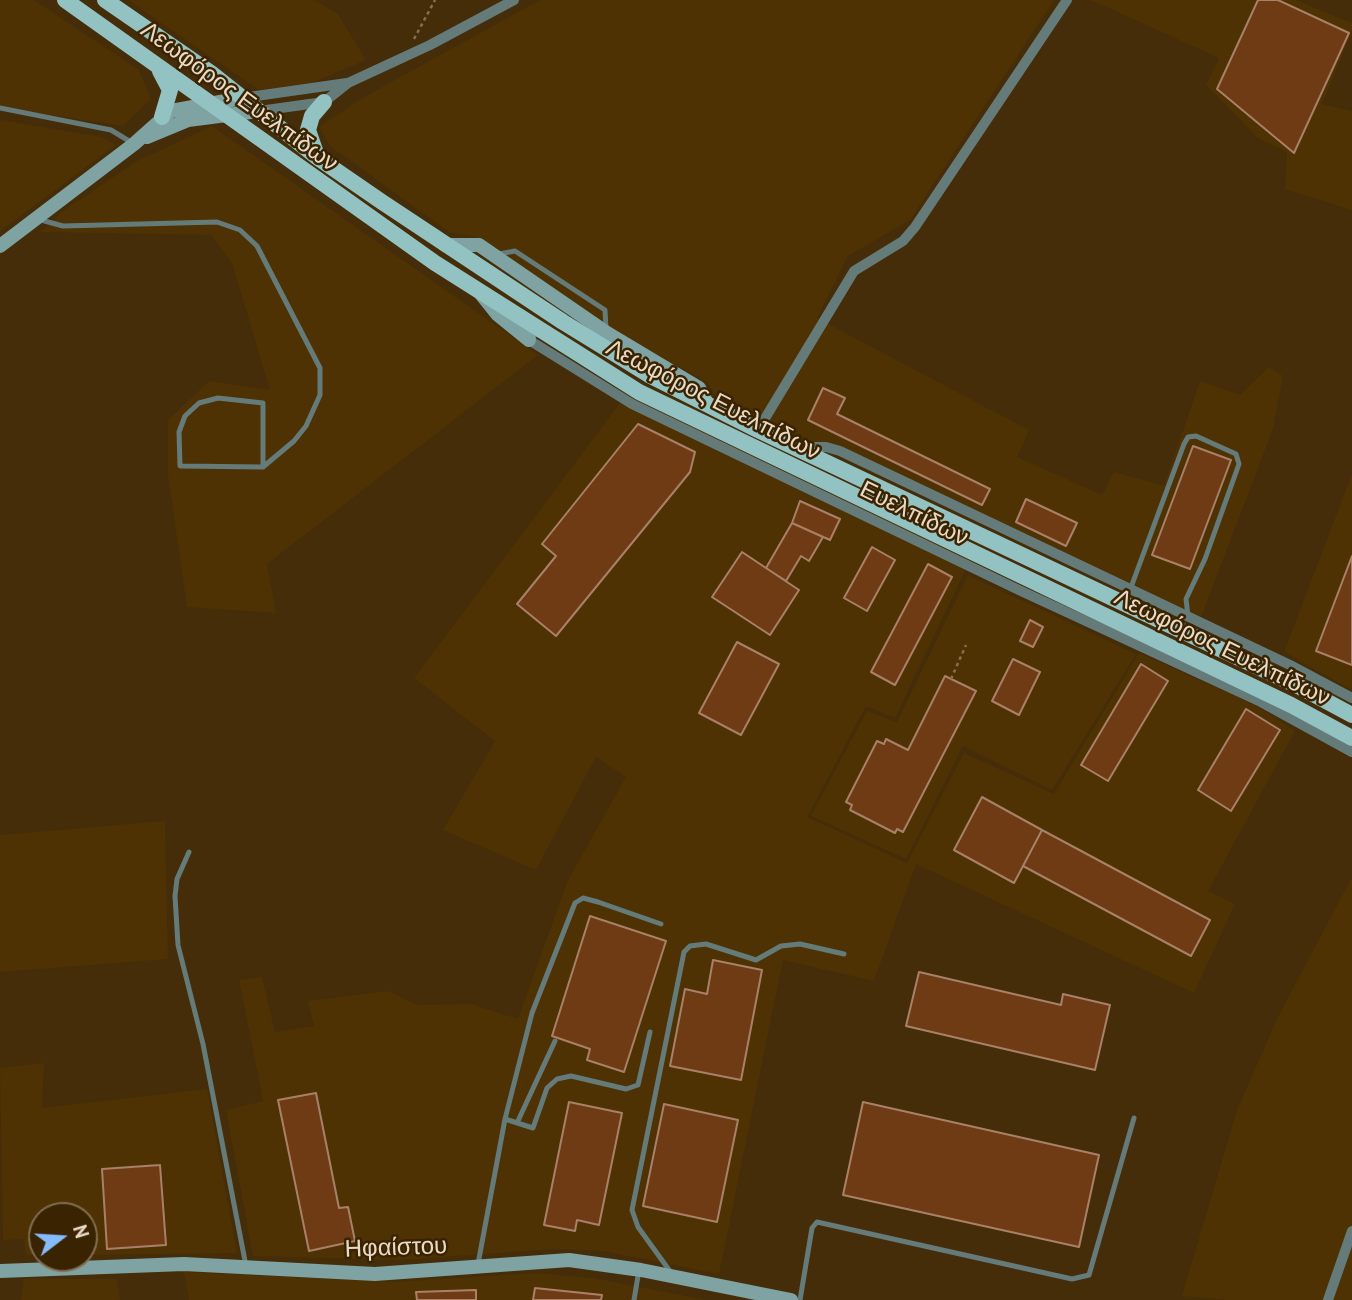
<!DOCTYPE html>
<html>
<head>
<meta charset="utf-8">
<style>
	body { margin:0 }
	#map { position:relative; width:1352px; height:1300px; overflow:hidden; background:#452d09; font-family:"PT Sans",sans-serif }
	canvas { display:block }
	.north { position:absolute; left:28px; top:1202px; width:70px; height:70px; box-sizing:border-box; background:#3a2300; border:2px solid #806c50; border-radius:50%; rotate:73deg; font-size:19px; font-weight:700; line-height:28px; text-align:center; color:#e9dac7 }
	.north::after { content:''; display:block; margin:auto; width:24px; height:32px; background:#86bbfb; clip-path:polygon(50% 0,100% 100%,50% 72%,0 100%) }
</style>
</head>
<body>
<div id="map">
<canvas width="1352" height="1300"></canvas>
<div class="north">N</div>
</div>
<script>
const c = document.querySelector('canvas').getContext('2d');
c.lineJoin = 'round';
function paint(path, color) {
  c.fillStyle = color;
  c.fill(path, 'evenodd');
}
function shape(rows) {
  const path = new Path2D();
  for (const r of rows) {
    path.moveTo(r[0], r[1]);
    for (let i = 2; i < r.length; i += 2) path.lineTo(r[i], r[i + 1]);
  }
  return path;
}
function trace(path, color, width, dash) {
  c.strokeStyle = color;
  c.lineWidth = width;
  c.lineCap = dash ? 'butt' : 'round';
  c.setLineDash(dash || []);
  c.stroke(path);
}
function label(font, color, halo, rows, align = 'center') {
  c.font = font + ' "PT Sans",sans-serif';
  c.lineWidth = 5;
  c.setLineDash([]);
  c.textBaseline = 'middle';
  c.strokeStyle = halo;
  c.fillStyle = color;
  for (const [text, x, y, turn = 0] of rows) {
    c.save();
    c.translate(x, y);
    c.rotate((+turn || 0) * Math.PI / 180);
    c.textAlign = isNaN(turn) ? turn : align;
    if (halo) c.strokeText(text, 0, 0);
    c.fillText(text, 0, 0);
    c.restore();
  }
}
const built = shape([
	[0,0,34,0,139,70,151,99,123,126,0,107],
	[128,0,314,0,338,14,366,60,312,83,259,90],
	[540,0,1054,0,910,220,848,256,817,318,1029,430,1017,457,1102,495,1114,472,1164,486,1200,381,1240,395,1269,367,1283,376,1273,429,1201,617,718,400,707,382,604,326,498,255,476,237,449,232,330,146,319,127,364,97],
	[1091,0,1296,0,1352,23,1352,31,1322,104,1352,111,1352,210,1285,189,1287,152,1258,138,1206,85,1219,58],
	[0,120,102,137,116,145,0,231],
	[212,126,538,355,267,564,276,613,187,607,168,475,168,420,209,381,270,390,232,263,211,235,41,232,63,211,137,161],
	[626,395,970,560,895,718,866,706,807,817,907,863,964,753,1054,794,1139,653,1257,706,1295,731,1208,891,1235,904,1194,993,916,864,874,981,783,960,719,1274,603,1251,553,1249,401,1260,253,1256,226,1110,263,1101,239,980,262,977,275,1032,314,1026,308,1001,388,991,417,1005,471,1004,518,1019,568,880,626,777,596,757,536,870,443,830,495,741,414,678],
	[1352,474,1352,690,1284,652],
	[968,575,1136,654,1052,790,963,746,906,859,811,816,867,711,897,722],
	[165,821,168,959,0,972,0,835],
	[1352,877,1352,1300,1226,1300,1182,1296,1237,1110,1278,1017],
	[44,1063,42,1108,207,1089,237,1253,84,1255,84,1216,42,1216,42,1255,26,1255,24,1239,3,1240,0,1068],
	[184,1272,394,1282,535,1273,593,1278,707,1300,189,1300],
	[24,1279,117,1279,120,1300,21,1300]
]);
const building = shape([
	[1258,0,1278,0,1349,33,1294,153,1217,89,1258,0],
	[823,388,845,398,837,414,990,489,982,505,808,420,823,388],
	[638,424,695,452,690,472,556,636,517,604,556,556,542,544,638,424],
	[1193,446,1231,460,1190,569,1152,555,1193,446],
	[1026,499,1077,523,1066,546,1016,522,1026,499],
	[800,501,840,519,830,540,792,523,800,501],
	[792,523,823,537,809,561,801,556,786,581,766,568,792,523],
	[872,547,895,560,867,611,844,598,872,547],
	[742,552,799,590,770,635,712,597,742,552],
	[1352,556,1352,665,1316,651,1352,556],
	[928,564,952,577,895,685,871,672,928,564],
	[1030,620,1043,627,1033,647,1020,641,1030,620],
	[737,642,779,664,741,735,699,713,737,642],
	[1013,659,1040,672,1019,715,992,701,1013,659],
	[1141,664,1168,681,1108,781,1081,765,1141,664],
	[945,676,976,691,903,832,897,829,895,833,850,810,852,805,846,802,877,741,884,744,886,739,908,750,945,676],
	[1246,709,1280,730,1231,811,1198,790,1246,709],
	[982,797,1042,830,1014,883,954,850,982,797],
	[1042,830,1210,920,1191,956,1023,866,1042,830],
	[590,916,666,941,624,1072,587,1060,590,1049,552,1036,590,916],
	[713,960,762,970,741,1080,670,1066,685,989,707,994,713,960],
	[919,972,1061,1005,1063,994,1110,1005,1095,1070,906,1026,919,972],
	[316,1093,339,1208,348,1207,355,1241,309,1251,278,1100,316,1093],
	[569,1102,622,1113,599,1225,577,1220,575,1231,544,1225,569,1102],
	[863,1102,1099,1155,1079,1247,843,1195,863,1102],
	[664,1104,738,1120,717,1222,643,1206,664,1104],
	[160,1165,166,1245,107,1249,102,1169,160,1165],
	[535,1288,602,1295,601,1300,533,1300,535,1288],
	[476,1290,476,1300,417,1300,416,1292,476,1290]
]);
const path = shape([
	[414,39,435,0],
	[951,679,966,645]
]);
const lane = shape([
	[0,108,111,130,134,144],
	[41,220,63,226,217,222,240,230,257,246,320,368,320,395,306,426,294,441,263,467,180,466,179,432,185,416,199,403,218,398,263,403,263,467],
	[499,254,515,251,605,310,606,330],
	[1130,590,1184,444,1188,437,1196,436,1236,454,1239,464,1205,559,1186,599,1188,616],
	[189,852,177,879,175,896,178,945,203,1044,246,1266],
	[505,1119,533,1128,547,1088,557,1079,571,1076,626,1089,638,1085,650,1032],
	[517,1123,555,1041],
	[478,1264,505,1119,532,1013,575,903,583,898,598,902,661,924],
	[672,1274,638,1227,632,1210,684,952,690,946,706,944,756,960,781,946,800,944,844,954],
	[634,1300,639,1270],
	[800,1300,812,1228,817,1222,1072,1279,1089,1275,1134,1118]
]);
const street = shape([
	[242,98,347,83],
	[259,111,324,102,348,83,430,45,514,0],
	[532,335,529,340,632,404,1021,591,1261,702,1352,752],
	[758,430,854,271,903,241,915,227,1067,0],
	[800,447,826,447,840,451,1290,665,1352,698],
	[1328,1300,1352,1231]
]);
const secondary = shape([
	[147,137,188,120,258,111],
	[445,245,479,245,607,333,699,388,708,405],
	[0,246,134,144,171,111,242,98],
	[481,294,497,314,529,340],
	[0,1271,184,1264,375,1274,569,1260,641,1270,791,1300]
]);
const primary = shape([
	[65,0,435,263,639,392,1291,705,1352,738],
	[105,0,211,73,318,158,382,202,563,322,649,375,758,430,1298,686,1352,715],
	[160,71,170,90,162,117],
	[317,156,308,130,312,116,324,102]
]);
const streetNames = [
	["Λεωφόρος Ευελπίδων",239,97,36],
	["Λεωφόρος Ευελπίδων",713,400,27],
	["Ευελπίδων",914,514,26],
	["Λεωφόρος Ευελπίδων",1222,648,26],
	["Ηφαίστου",396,1248,-2]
];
paint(built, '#4e3203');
paint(building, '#6e3b15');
trace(building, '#a88168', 2);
trace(path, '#846f52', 2.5, [3.5, 3.5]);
trace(lane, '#647b7a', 5);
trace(street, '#647b7a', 10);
trace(secondary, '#7ea3a2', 14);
trace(primary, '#92c2c1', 16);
label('24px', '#e9dac7', '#3a2300', streetNames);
</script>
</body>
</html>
